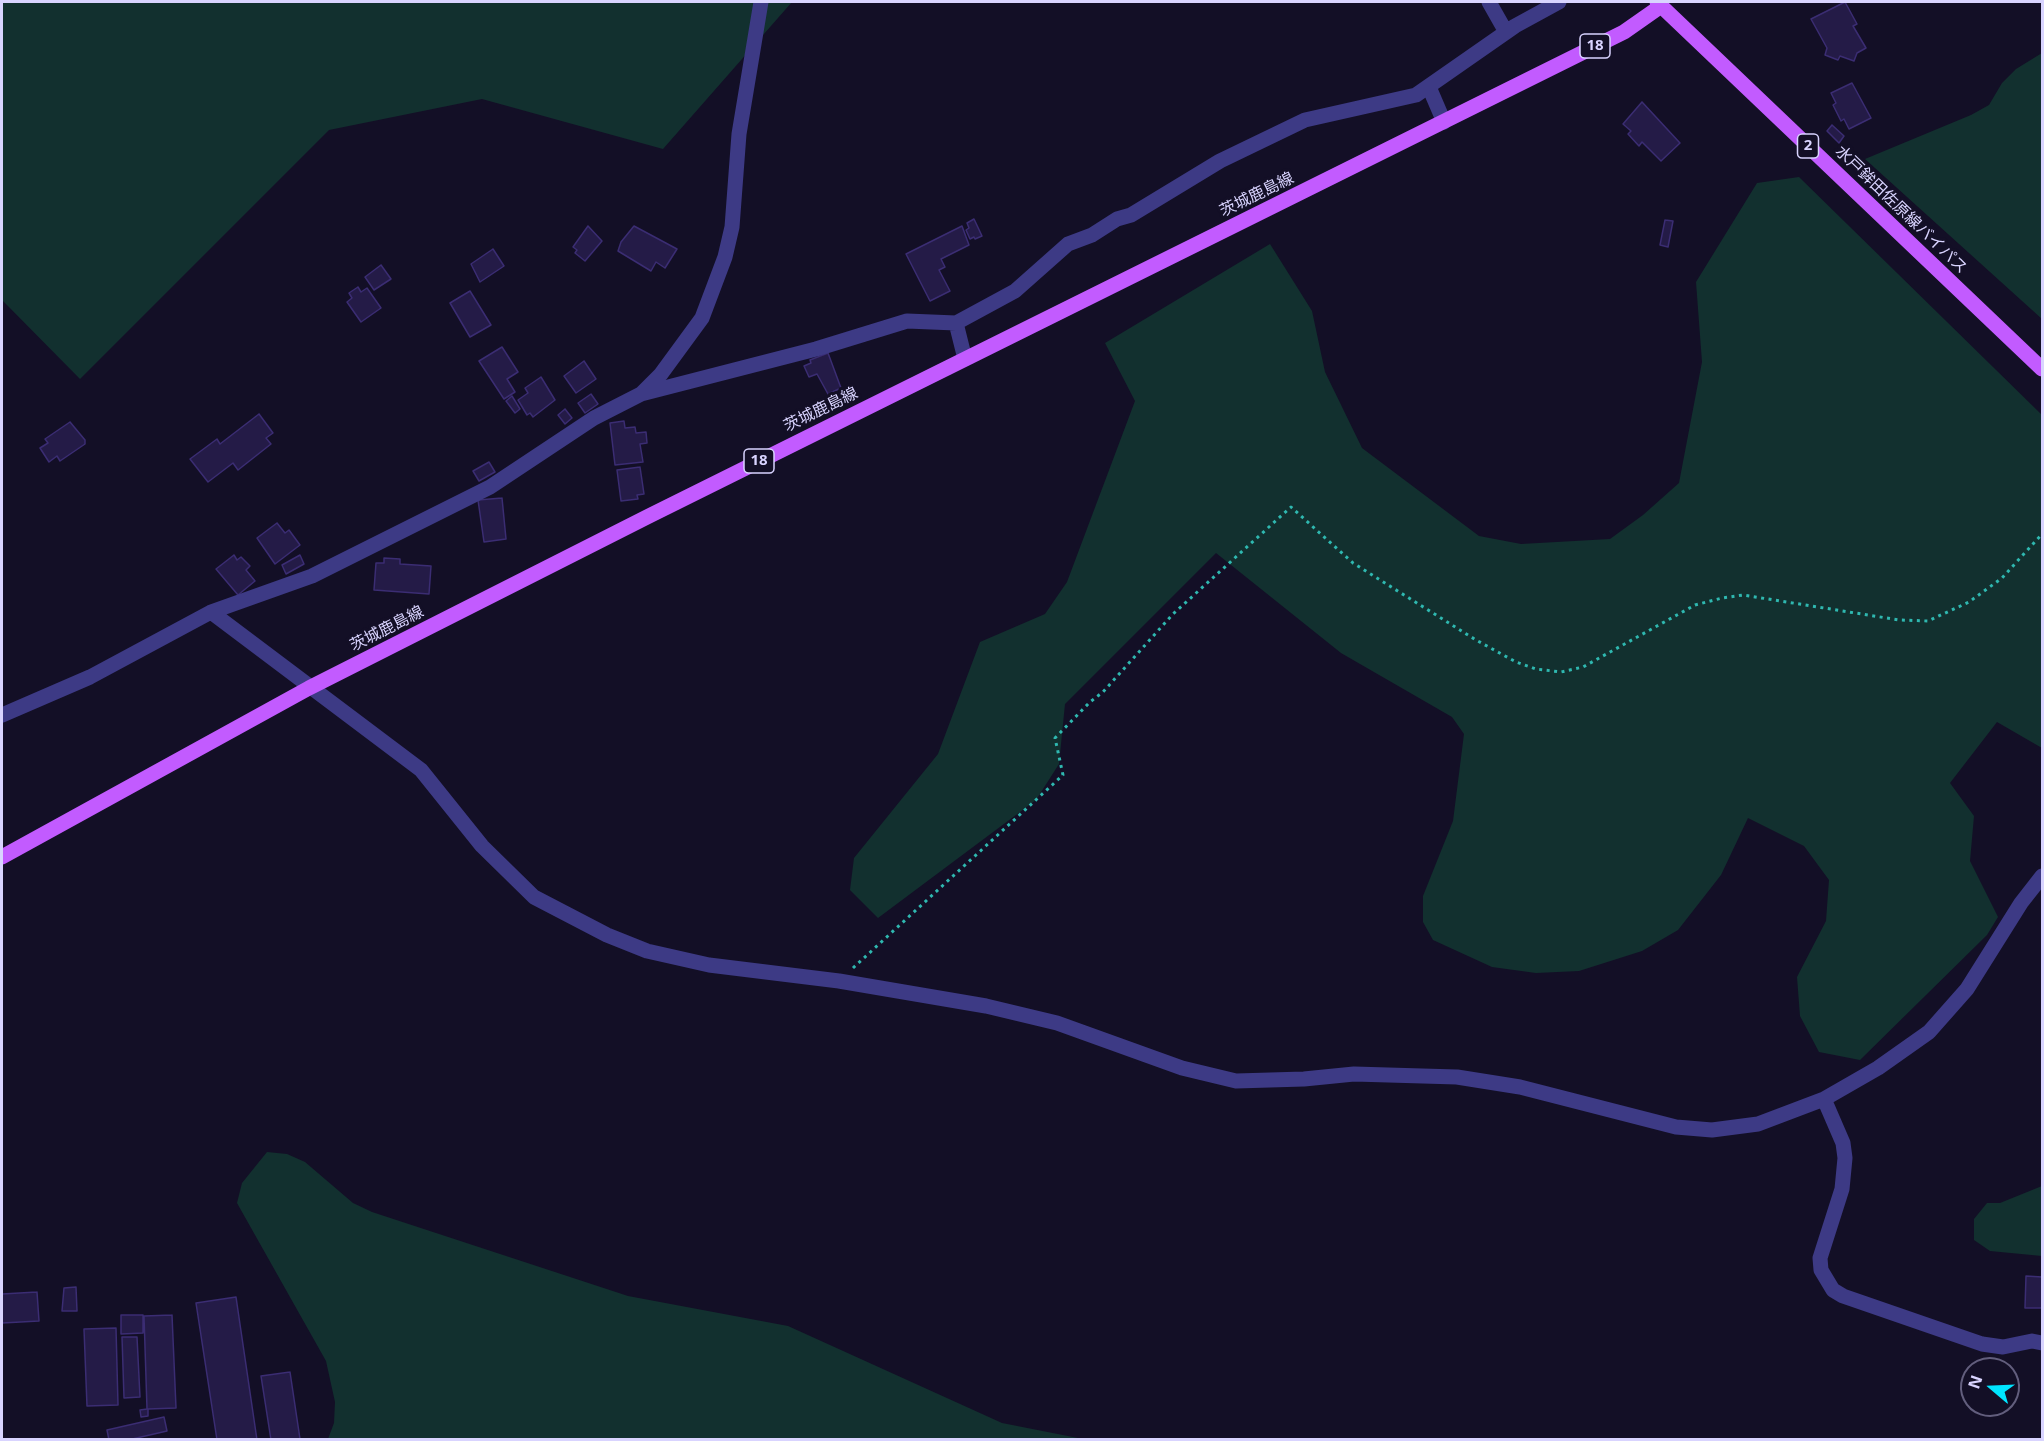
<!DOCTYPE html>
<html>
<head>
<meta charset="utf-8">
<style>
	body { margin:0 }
	#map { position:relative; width:2044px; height:1441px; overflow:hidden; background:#130f26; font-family:"Noto Sans",sans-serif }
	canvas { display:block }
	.frame { position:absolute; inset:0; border:3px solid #d9d4ff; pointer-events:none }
	.north { position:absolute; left:1960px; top:1357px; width:60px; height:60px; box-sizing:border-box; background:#130f26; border:2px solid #625e7d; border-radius:50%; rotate:289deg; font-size:16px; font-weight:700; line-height:24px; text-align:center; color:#d9d4ff }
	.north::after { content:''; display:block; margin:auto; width:21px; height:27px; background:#00e5ff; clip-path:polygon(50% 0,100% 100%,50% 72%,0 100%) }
</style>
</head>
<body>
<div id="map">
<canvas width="2044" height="1441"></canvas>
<div class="frame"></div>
<div class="north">N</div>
</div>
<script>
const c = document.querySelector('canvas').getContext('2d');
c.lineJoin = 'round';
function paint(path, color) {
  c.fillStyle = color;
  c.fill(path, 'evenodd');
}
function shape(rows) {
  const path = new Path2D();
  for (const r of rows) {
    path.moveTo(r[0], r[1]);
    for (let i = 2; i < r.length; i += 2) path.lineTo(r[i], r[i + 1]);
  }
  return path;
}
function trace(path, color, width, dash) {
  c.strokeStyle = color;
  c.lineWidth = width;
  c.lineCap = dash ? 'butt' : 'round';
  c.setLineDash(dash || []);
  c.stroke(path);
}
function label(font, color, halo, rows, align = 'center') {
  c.font = font + ' "Noto Sans","Noto Sans JP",sans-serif';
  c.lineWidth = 6;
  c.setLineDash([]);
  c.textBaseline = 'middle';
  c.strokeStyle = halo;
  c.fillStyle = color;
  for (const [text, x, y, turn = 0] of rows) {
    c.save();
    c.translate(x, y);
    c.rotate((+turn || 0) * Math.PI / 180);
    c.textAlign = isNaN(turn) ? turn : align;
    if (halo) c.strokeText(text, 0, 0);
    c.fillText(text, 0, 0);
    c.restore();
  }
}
const green = shape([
	[2,2,792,2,663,149,482,99,329,130,80,379,2,300],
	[2042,53,2042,319,1865,159,1971,115,1989,105,2002,83,2016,69],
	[1799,177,2042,415,2042,748,1997,722,1950,783,1974,816,1970,861,1998,917,1987,935,1860,1060,1819,1052,1800,1016,1797,977,1826,921,1829,880,1804,846,1748,818,1721,875,1678,930,1642,951,1579,971,1536,973,1492,967,1433,940,1423,922,1423,896,1453,821,1464,734,1452,717,1341,653,1216,553,1065,704,1059,764,1036,800,878,918,850,890,854,858,938,754,980,642,1045,614,1067,582,1135,401,1105,343,1270,244,1312,311,1325,372,1362,448,1479,536,1521,544,1610,539,1643,515,1679,483,1702,362,1696,282,1757,183],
	[267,1152,287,1154,305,1162,353,1203,372,1212,628,1296,788,1326,1002,1423,1083,1439,328,1439,334,1423,335,1402,326,1361,237,1203,242,1183],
	[2042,1186,2042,1256,1990,1251,1974,1240,1974,1219,1987,1203,2000,1203]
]);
const building = shape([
	[1845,2,1857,24,1853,26,1866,48,1857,53,1854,61,1840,56,1838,60,1825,55,1827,48,1811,19,1845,2],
	[1852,83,1871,118,1849,129,1844,119,1841,121,1833,105,1836,103,1831,93,1852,83],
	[1642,102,1680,143,1661,161,1642,142,1639,146,1628,134,1631,131,1623,124,1642,102],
	[1832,125,1844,136,1839,143,1827,131,1832,125],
	[974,219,982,236,975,239,974,237,970,239,966,230,969,228,967,223,974,219],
	[1665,220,1673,221,1668,247,1660,245,1665,220],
	[588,226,602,241,585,261,575,253,577,250,573,247,588,226],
	[634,226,677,249,665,268,656,262,651,271,618,251,621,242,634,226],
	[962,226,969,245,941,259,945,267,939,270,950,291,930,301,906,254,962,226],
	[493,249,504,266,480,282,471,264,493,249],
	[381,265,391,279,374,290,365,277,381,265],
	[358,287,361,292,367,288,381,308,361,322,347,302,352,298,349,293,358,287],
	[470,291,491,325,470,337,450,303,470,291],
	[502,347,518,372,507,379,515,392,504,399,479,361,502,347],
	[828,353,841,388,828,394,817,374,809,377,804,366,811,363,810,360,828,353],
	[584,361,596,379,576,393,564,376,584,361],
	[541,377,555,400,533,417,530,413,527,415,518,400,528,393,525,388,541,377],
	[591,394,598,404,585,413,578,403,591,394],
	[512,396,520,409,515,413,506,401,512,396],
	[565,409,572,418,565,424,558,415,565,409],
	[259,414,273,433,266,438,271,444,238,470,233,463,208,482,190,459,217,439,220,444,259,414],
	[624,421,625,428,635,427,636,433,646,432,647,443,640,444,643,462,615,465,610,423,624,421],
	[70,422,85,440,85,444,60,461,57,456,49,462,40,448,48,443,45,439,70,422],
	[489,462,495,472,479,481,473,471,489,462],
	[640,467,644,494,637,495,638,499,621,501,617,470,640,467],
	[502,498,506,539,484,542,478,500,502,498],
	[277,523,285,533,289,530,300,545,275,564,257,538,277,523],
	[234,555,237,560,241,557,250,566,246,570,255,581,238,595,216,569,234,555],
	[300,555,304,564,286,574,282,565,300,555],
	[384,558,400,559,400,564,431,566,429,594,374,590,376,563,384,563,384,558],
	[2026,1276,2042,1277,2042,1308,2025,1308,2026,1276],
	[76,1287,77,1311,62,1311,64,1288,76,1287],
	[37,1292,39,1321,2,1323,2,1294,37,1292],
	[236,1297,257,1440,217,1440,196,1303,236,1297],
	[121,1315,143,1315,143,1333,121,1334,121,1315],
	[172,1315,176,1408,148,1409,148,1416,141,1417,140,1410,147,1409,144,1316,172,1315],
	[116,1328,118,1405,87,1406,84,1329,116,1328],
	[122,1337,137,1337,140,1397,124,1398,122,1337],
	[290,1372,300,1439,271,1440,261,1376,290,1372],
	[164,1417,167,1431,128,1440,109,1440,107,1430,164,1417]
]);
const path = shape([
	[853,968,1063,775,1055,738,1090,702,1103,692,1173,614,1291,507,1353,563,1476,640,1516,662,1536,669,1561,672,1583,667,1695,605,1722,598,1743,595,1899,620,1928,621,1969,602,2002,578,2042,534]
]);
const minor = shape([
	[1489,2,1506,32],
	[1429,87,1444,122],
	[956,323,1015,291,1068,244,1092,235,1117,219,1131,215,1220,161,1305,120,1416,95,1515,26,1559,2],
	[641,394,661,374,702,318,725,257,732,227,739,134,761,2],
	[211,612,421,770,482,846,534,897,607,935,647,951,709,965,839,981,986,1006,1057,1023,1182,1068,1236,1081,1304,1079,1354,1074,1457,1077,1520,1087,1676,1127,1712,1130,1758,1124,1824,1099,1878,1068,1929,1032,1967,989,2021,903,2042,876],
	[2,715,90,677,211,612,312,576,490,487,594,418,641,394,816,349,907,321,956,323,965,359],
	[1824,1099,1843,1143,1845,1158,1842,1189,1820,1258,1821,1270,1833,1290,1843,1296,1982,1344,2003,1347,2032,1341,2042,1343]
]);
const primary = shape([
	[1657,2,2042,369],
	[2,857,309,688,649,516,1624,32,1661,6]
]);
const shields = [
	[1595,46,30],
	[1808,146,21],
	[759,461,30]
];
const shieldNames = [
	["18",1595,46],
	["2",1808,146],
	["18",759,461]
];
const streetNames = [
	["茨城鹿島線",1257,195,-26],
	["水戸鉾田佐原線バイパス",1901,210,44],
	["茨城鹿島線",821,410,-26],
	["茨城鹿島線",387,629,-27]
];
paint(green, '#12302f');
paint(building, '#241b47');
trace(building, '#3b2d73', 1.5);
trace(path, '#2fb8b0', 3, [3, 4.5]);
trace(minor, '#3d3a85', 15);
trace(primary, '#c25bff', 15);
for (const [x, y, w] of shields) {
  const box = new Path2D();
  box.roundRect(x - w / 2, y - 12, w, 24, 4.5);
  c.fillStyle = '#130f26';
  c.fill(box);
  trace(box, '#d9d4ff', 1.5);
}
label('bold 15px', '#d9d4ff', null, shieldNames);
label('16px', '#d9d4ff', '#130f26', streetNames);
</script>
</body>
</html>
